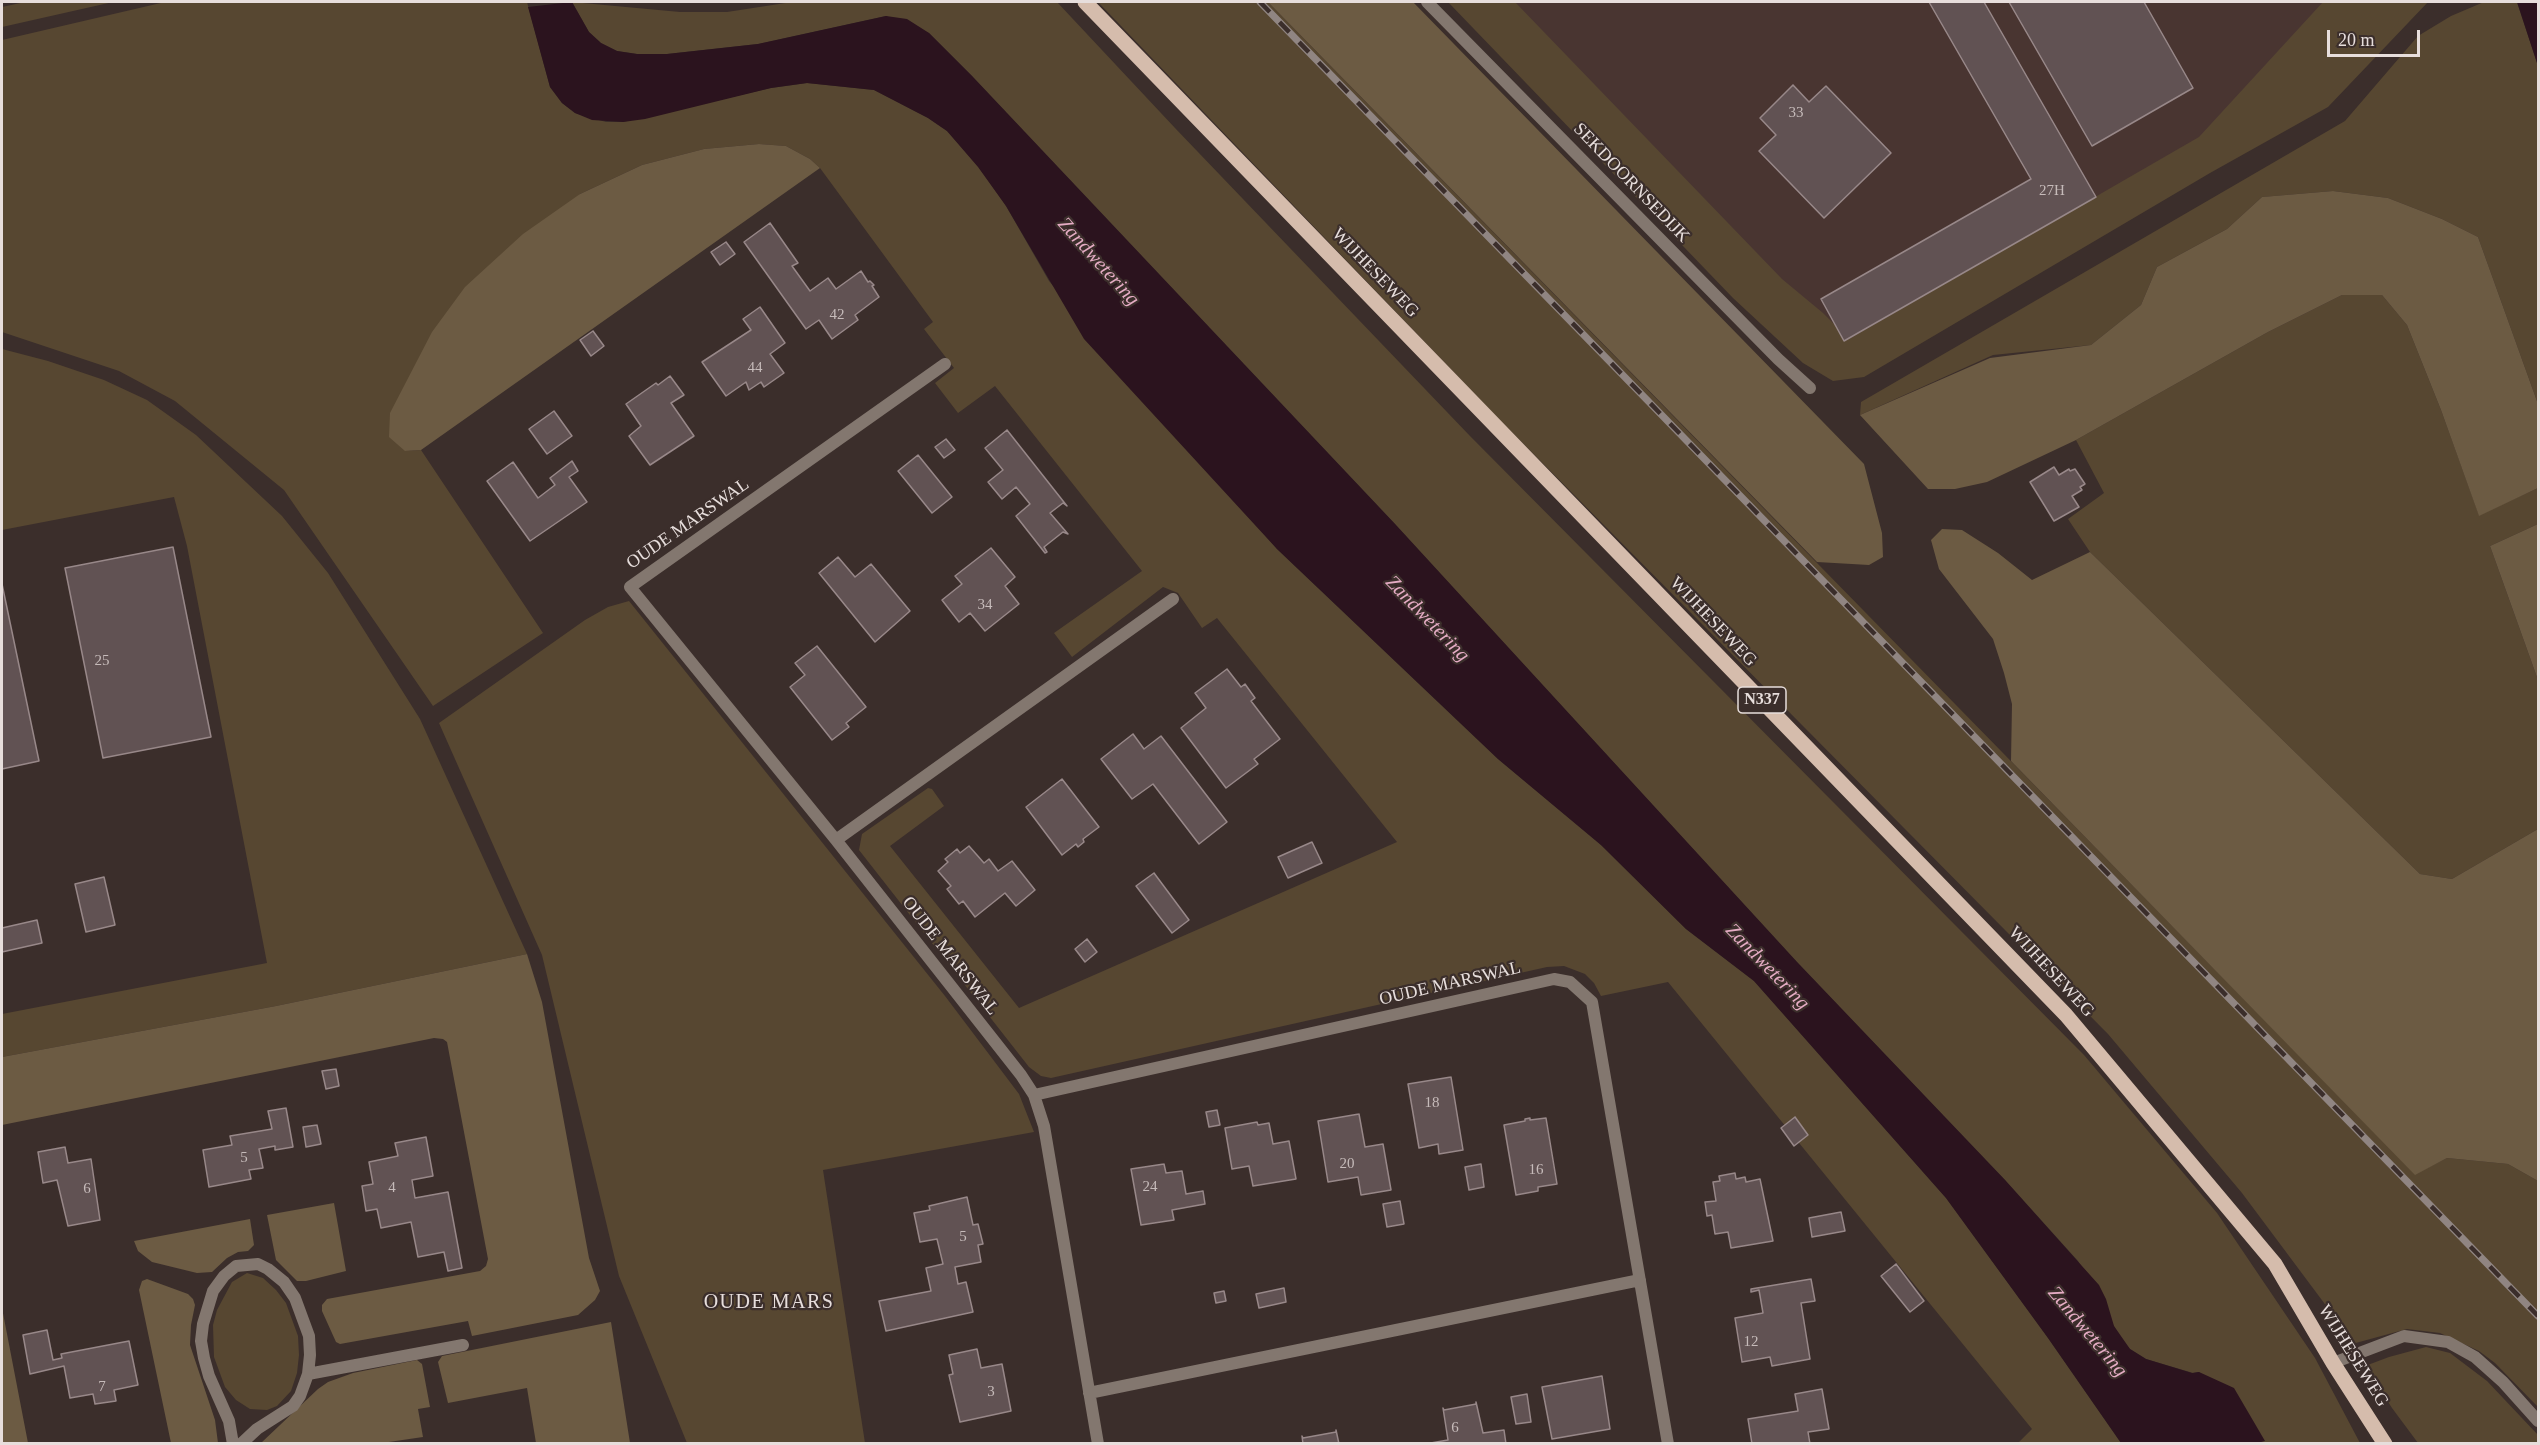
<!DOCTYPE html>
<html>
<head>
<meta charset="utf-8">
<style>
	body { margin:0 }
	#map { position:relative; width:2540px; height:1445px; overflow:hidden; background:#3b2e2b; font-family:"Times New Roman",serif }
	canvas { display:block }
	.frame { position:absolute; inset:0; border:3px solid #e7dedc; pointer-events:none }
	.scale { position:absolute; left:2327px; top:30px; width:93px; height:27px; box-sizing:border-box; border:3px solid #e7dedc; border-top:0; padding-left:8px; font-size:18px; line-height:21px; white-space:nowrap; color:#e7dedc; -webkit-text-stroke:4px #3b2e2b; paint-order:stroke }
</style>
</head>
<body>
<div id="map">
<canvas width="2540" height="1445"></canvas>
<div class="frame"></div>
<div class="scale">20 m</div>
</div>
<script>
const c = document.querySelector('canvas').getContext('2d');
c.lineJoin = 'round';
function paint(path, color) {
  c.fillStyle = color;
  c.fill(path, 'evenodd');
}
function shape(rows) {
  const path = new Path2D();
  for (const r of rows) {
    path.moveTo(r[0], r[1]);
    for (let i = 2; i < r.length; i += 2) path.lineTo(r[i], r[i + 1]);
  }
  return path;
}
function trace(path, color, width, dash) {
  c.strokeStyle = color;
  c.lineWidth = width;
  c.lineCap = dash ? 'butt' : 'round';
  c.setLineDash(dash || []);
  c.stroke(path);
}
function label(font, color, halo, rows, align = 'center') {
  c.font = font + ' "Times New Roman",serif';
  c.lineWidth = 4.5;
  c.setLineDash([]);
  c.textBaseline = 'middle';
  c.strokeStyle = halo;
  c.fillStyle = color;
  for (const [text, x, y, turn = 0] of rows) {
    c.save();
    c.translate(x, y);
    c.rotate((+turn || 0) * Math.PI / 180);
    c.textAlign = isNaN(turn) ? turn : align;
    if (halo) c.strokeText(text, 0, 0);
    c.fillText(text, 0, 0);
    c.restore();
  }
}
const built = shape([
	[1510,2,2358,2,2199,159,1840,351]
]);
const green = shape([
	[25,2,113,2,2,27,2,7],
	[165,2,527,2,550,87,562,103,575,113,606,122,623,122,771,88,807,83,874,90,928,118,947,131,979,167,1006,206,1049,281,1277,549,1498,759,1601,845,1686,929,1754,981,1946,1198,2048,1338,2121,1443,2018,1443,2032,1429,1668,982,1601,996,1594,983,1585,974,1564,966,1547,967,1051,1078,1041,1076,1029,1067,859,850,862,834,928,788,932,789,944,806,890,846,1019,1008,1397,842,1217,618,1202,628,1178,593,1163,587,1072,657,1054,633,1142,571,995,386,958,413,935,383,954,368,924,329,933,322,820,168,810,159,786,146,759,144,704,149,642,165,580,194,405,451,421,450,543,633,433,706,284,490,175,401,119,371,2,332,2,40],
	[572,2,680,12,727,12,792,2,1057,2,1175,128,1470,436,2084,1055,2217,1213,2315,1358,2360,1443,2253,1443,2264,1440,2199,1372,2193,1373,2146,1359,2130,1349,2121,1339,2078,1261,2005,1180,1797,962,1395,524,972,76,929,33,886,16,758,44,667,54,637,54,617,51,601,43,589,32],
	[1098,2,1268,2,2415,1174,2447,1158,2508,1164,2538,1181,2538,1407,2495,1363,2479,1351,2440,1333,2407,1329,2352,1344,2333,1315,2242,1193,2108,1034,1493,413],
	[1448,2,1515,2,1782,279,1823,313,1849,339,2199,137,2323,2,2428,2,2328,107,2210,173,1864,377,1833,381,1803,363,1733,298],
	[2484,2,2517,2,2538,66,2538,404,2478,237,2442,219,2388,198,2333,191,2262,197,2227,229,2157,267,2141,305,2091,345,1993,355,1860,415,1861,402,2345,121,2418,36,2451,16],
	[2342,295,2382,295,2407,325,2441,410,2479,515,2538,488,2538,524,2490,546,2538,680,2538,829,2452,879,2420,874,2090,552,2068,519,2104,493,2076,440,2268,332],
	[2,349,48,361,104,380,147,400,196,435,282,516,328,573,420,719,527,954,276,1006,2,1057,2,1014,267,963,187,546,174,497,2,530],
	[629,601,945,996,1019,1094,1034,1132,823,1170,865,1443,687,1443,619,1276,542,955,439,723,585,620,608,607],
	[247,1273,263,1278,276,1290,286,1303,298,1336,299,1355,297,1373,291,1391,277,1406,267,1410,250,1409,236,1400,225,1387,214,1357,213,1325,217,1310,232,1282],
	[2426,1347,2450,1353,2487,1381,2538,1435,2538,1443,2418,1443,2392,1408,2365,1366,2389,1357]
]);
const forest = shape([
	[1268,2,1413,2,1864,464,1882,533,1883,557,1869,565,1817,562],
	[759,144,786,146,810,159,820,168,421,450,405,451,389,437,390,413,432,332,465,287,523,234,580,194,642,165,704,149],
	[2333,191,2388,198,2442,219,2478,237,2538,404,2538,488,2479,516,2441,410,2407,325,2382,295,2342,295,2268,332,2076,440,1987,482,1955,489,1928,489,1860,415,1990,358,2091,345,2141,305,2157,267,2227,229,2262,197],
	[2538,524,2538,680,2490,546],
	[1942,529,1962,530,1998,553,2032,580,2090,552,2420,874,2452,879,2538,829,2538,1181,2508,1164,2447,1158,2415,1175,2011,761,2012,704,2004,673,1993,639,1939,569,1931,540],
	[527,954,542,1002,589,1258,600,1291,595,1300,578,1315,472,1336,468,1321,340,1344,336,1342,322,1311,322,1305,327,1299,480,1271,486,1266,488,1259,447,1042,443,1039,434,1038,2,1125,2,1057,276,1006],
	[334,1203,346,1271,306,1281,297,1281,276,1260,267,1215],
	[250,1219,254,1245,248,1251,238,1252,227,1258,212,1272,197,1273,152,1262,138,1251,134,1241],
	[147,1279,188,1294,193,1299,195,1305,191,1325,190,1345,215,1420,218,1443,171,1443,139,1290,142,1281],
	[2,1308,28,1443,2,1443],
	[611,1322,630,1443,536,1443,527,1388,448,1403,438,1362,442,1356],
	[417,1360,422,1364,430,1407,418,1409,423,1437,382,1443,261,1443,318,1389,328,1382,353,1373]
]);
const water = shape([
	[572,2,589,32,601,43,617,51,637,54,667,54,758,44,886,16,907,19,929,33,972,76,1395,524,1797,962,2005,1180,2099,1285,2106,1299,2114,1326,2130,1349,2146,1359,2192,1373,2199,1372,2234,1388,2265,1441,2253,1444,2121,1443,2048,1338,1946,1198,1754,981,1686,929,1601,845,1498,759,1277,549,1084,339,1006,206,978,167,947,131,928,118,874,90,807,83,771,88,645,119,623,122,592,120,575,113,562,103,550,87,528,7],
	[2517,2,2538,2,2538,66]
]);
const building = shape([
	[1929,2,1984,2,2096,197,1844,341,1821,299,2031,179,1929,2],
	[2009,2,2144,2,2193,88,2092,146,2009,2],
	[1793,85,1809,102,1826,86,1891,153,1824,218,1759,151,1776,135,1760,118,1793,85],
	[770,223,798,263,792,266,810,291,828,278,836,289,861,271,868,282,870,281,874,285,872,286,879,297,855,315,858,320,832,339,819,320,806,329,744,242,770,223],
	[726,242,735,254,720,265,711,252,726,242],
	[760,307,785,343,770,354,784,373,764,387,761,382,749,390,746,382,726,396,702,362,751,330,743,319,760,307],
	[593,331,604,346,591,356,580,340,593,331],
	[670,376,684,395,671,403,694,436,650,465,629,436,641,426,626,404,656,383,658,385,670,376],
	[554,411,572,436,547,454,529,429,554,411],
	[1007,430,1067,506,1063,503,1050,513,1068,534,1063,532,1044,547,1047,552,1045,553,1016,516,1030,504,1016,487,1002,499,988,482,1003,470,985,448,1007,430],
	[946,439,955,450,944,458,935,447,946,439],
	[918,455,952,497,932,513,898,471,918,455],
	[572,461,578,471,569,477,587,502,530,541,487,481,513,462,538,498,555,485,550,478,572,461],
	[2054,467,2059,475,2069,469,2070,471,2075,469,2085,484,2080,487,2082,490,2072,496,2079,507,2054,521,2030,482,2054,467],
	[173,547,211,737,103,758,65,568,173,547],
	[991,548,1015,577,1005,586,1019,604,985,631,970,613,959,622,942,600,962,584,955,576,991,548],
	[838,557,855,577,871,564,910,611,875,642,819,573,838,557],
	[2,584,39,761,2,769,2,584],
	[817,646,866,707,846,723,849,727,832,740,790,687,805,675,795,663,817,646],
	[1227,669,1241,687,1245,684,1255,698,1251,701,1280,739,1254,759,1258,764,1226,788,1181,728,1206,708,1195,693,1227,669],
	[1133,734,1144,749,1161,736,1227,822,1199,844,1153,784,1132,799,1101,759,1133,734],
	[1062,779,1099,827,1083,839,1084,842,1078,847,1076,844,1062,855,1026,807,1062,779],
	[1312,842,1322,863,1288,878,1278,857,1312,842],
	[969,846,984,863,989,859,998,871,1012,861,1035,890,1016,906,1005,893,975,917,963,901,959,904,947,889,951,886,938,871,948,862,945,859,957,849,960,853,969,846],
	[1154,873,1189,920,1172,933,1136,886,1154,873],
	[104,877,115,925,86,932,75,884,104,877],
	[37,920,42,943,2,952,2,928,37,920],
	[1087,939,1097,952,1085,962,1075,949,1087,939],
	[336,1069,339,1086,326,1089,322,1071,336,1069],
	[1451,1077,1463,1150,1439,1154,1438,1144,1419,1148,1408,1084,1451,1077],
	[286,1108,293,1147,275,1150,275,1146,259,1149,263,1168,249,1170,251,1179,209,1187,203,1150,232,1145,230,1136,272,1129,268,1111,286,1108],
	[1217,1110,1220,1125,1209,1127,1206,1112,1217,1110],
	[1359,1114,1365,1147,1383,1144,1391,1190,1361,1195,1358,1177,1328,1182,1318,1121,1359,1114],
	[1795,1117,1808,1135,1794,1146,1781,1128,1795,1117],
	[1530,1118,1530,1120,1546,1118,1557,1184,1538,1187,1538,1191,1516,1195,1504,1125,1525,1121,1525,1119,1530,1118],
	[1257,1122,1258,1125,1269,1123,1273,1144,1289,1141,1296,1179,1253,1186,1249,1166,1232,1169,1225,1128,1257,1122],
	[317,1125,321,1144,306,1147,303,1127,317,1125],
	[426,1137,433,1176,412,1180,415,1198,448,1192,462,1268,448,1271,444,1252,418,1257,411,1222,381,1228,377,1209,366,1211,362,1186,373,1184,369,1162,398,1156,395,1143,426,1137],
	[65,1147,68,1163,91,1159,100,1220,68,1226,57,1180,43,1183,38,1152,65,1147],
	[1164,1164,1166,1173,1182,1171,1186,1194,1203,1191,1205,1204,1172,1210,1174,1220,1141,1225,1131,1169,1164,1164],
	[1481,1164,1484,1187,1469,1190,1465,1167,1481,1164],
	[1735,1173,1736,1179,1745,1177,1746,1182,1760,1179,1773,1241,1731,1248,1728,1232,1715,1234,1712,1215,1707,1216,1705,1202,1716,1201,1713,1182,1720,1181,1719,1176,1735,1173],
	[967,1197,973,1225,978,1224,983,1244,978,1245,981,1262,955,1267,958,1284,966,1282,973,1312,886,1331,879,1301,931,1291,926,1268,943,1264,937,1239,920,1242,914,1213,930,1210,929,1206,967,1197],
	[1400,1201,1404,1224,1387,1227,1383,1204,1400,1201],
	[1841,1212,1845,1231,1812,1237,1809,1218,1841,1212],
	[1896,1264,1924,1301,1910,1312,1881,1276,1896,1264],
	[1811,1279,1815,1301,1801,1303,1810,1359,1772,1366,1770,1357,1742,1362,1735,1318,1763,1313,1759,1290,1751,1292,1751,1289,1811,1279],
	[1284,1288,1286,1302,1259,1308,1256,1294,1284,1288],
	[1224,1291,1226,1301,1216,1303,1214,1293,1224,1291],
	[47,1330,53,1360,62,1358,61,1354,129,1341,138,1385,114,1390,116,1401,95,1404,93,1394,70,1398,64,1366,30,1374,23,1335,47,1330],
	[977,1349,981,1368,1002,1364,1011,1411,960,1422,949,1375,953,1374,949,1355,977,1349],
	[1602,1376,1610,1429,1552,1439,1542,1387,1602,1376],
	[1822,1389,1829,1429,1808,1432,1810,1444,1752,1444,1748,1419,1798,1411,1795,1394,1822,1389],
	[1527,1394,1531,1422,1516,1424,1511,1397,1527,1394],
	[1476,1402,1483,1433,1504,1430,1506,1444,1425,1444,1448,1440,1443,1408,1444,1410,1471,1405,1476,1404,1476,1402],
	[1336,1430,1339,1444,1303,1444,1302,1436,1303,1438,1336,1432,1336,1430]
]);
const street = shape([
	[1427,2,1778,359,1810,388],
	[945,364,630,587,836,840,1021,1075,1034,1095,1044,1126,1098,1444],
	[836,840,1173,599],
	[1034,1095,1554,979,1570,982,1592,1002,1668,1444],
	[2333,1363,2404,1336,2448,1342,2475,1357,2503,1382,2538,1421],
	[308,1374,463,1345],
	[1089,1393,1640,1280],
	[233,1444,229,1421,209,1376,204,1358,201,1341,203,1324,213,1291,224,1276,236,1266,258,1264,268,1269,284,1282,295,1298,309,1336,310,1355,308,1374,300,1396,293,1406,257,1429,241,1444]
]);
const primary = shape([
	[1085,2,2066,1015,2275,1264,2333,1363,2385,1444]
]);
const rail = shape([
	[1260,2,2538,1316]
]);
const numberNames = [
	["33",1796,113],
	["27H",2052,191],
	["42",837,315],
	["44",755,368],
	["34",985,605],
	["25",102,661],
	["18",1432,1103],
	["5",244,1158],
	["20",1347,1164],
	["16",1536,1170],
	["24",1150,1187],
	["4",392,1188],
	["6",87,1189],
	["5",963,1237],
	["12",1751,1342],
	["7",102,1387],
	["3",991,1392],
	["6",1455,1428]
];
const shields = [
	[1762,700,48]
];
const shieldNames = [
	["N337",1762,700]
];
const streetNames = [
	["SEKDOORNSEDIJK",1631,183,46],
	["WIJHESEWEG",1375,273,46],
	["OUDE MARSWAL",688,524,-35],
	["WIJHESEWEG",1713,622,46],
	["OUDE MARSWAL",950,956,52],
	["WIJHESEWEG",2051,972,47],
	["OUDE MARSWAL",1450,984,-13],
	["WIJHESEWEG",2353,1356,58]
];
const waterNames = [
	["Zandwetering",1098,262,48],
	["Zandwetering",1427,619,46],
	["Zandwetering",1767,967,46],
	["Zandwetering",2087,1332,50]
];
const neighbourhoodNames = [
	["OUDE MARS",769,1303]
];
paint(built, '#493531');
paint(green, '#574731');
paint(forest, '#6c5b43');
paint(water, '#2b131e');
paint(building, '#615253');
trace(building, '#988889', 1.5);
trace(street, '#83776f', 12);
trace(primary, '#d5bcac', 15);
trace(rail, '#908582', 7);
trace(rail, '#3b2e2b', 4.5, [14]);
label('15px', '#c6bbba', null, numberNames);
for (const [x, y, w] of shields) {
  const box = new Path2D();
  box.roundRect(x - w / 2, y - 13, w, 26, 4.5);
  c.fillStyle = '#3b2e2b';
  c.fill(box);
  trace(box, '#e7dedc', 1.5);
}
label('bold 16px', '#e7dedc', null, shieldNames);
label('18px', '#e7dedc', '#3b2e2b', streetNames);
label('italic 20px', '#e5acc4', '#3b2e2b', waterNames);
c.letterSpacing = '1.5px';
label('20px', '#e7dedc', '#3b2e2b', neighbourhoodNames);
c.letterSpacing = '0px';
</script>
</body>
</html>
